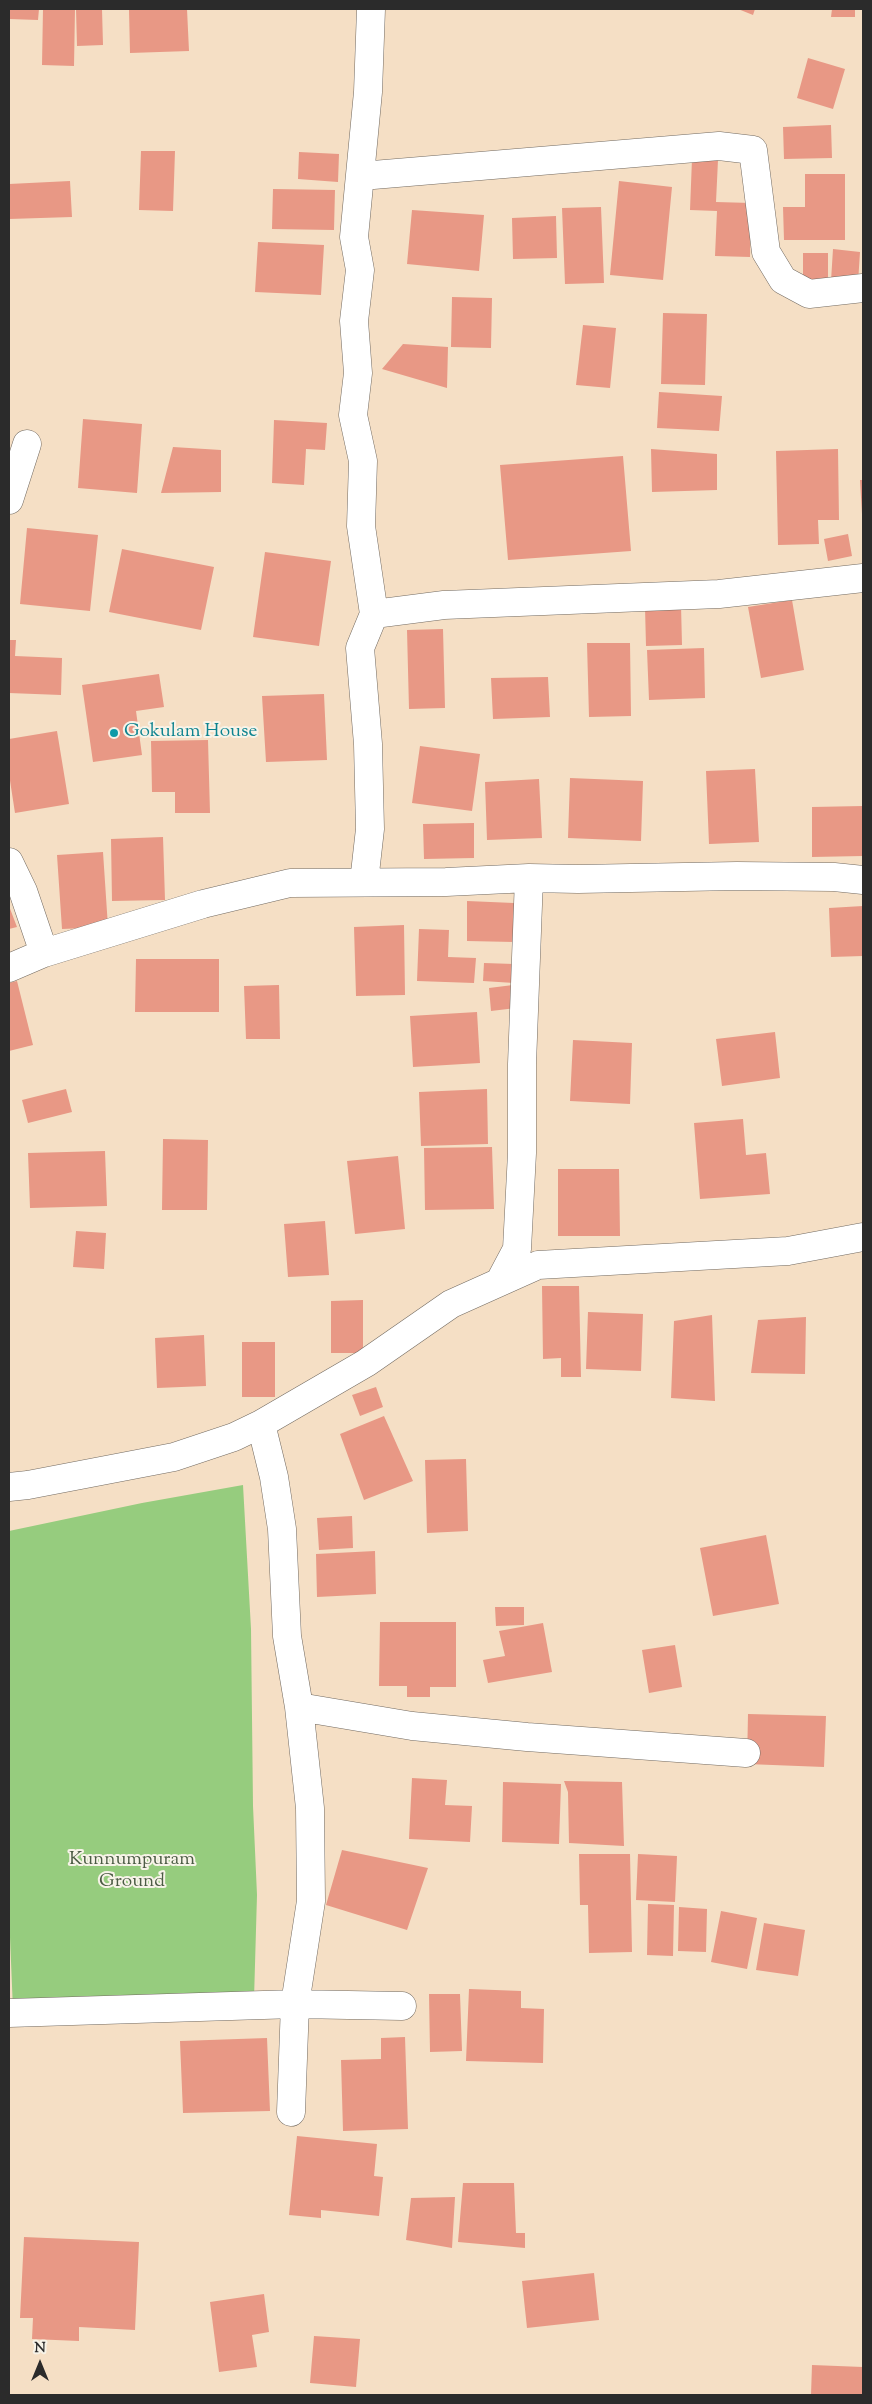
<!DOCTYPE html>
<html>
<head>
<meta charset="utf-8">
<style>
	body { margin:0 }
	#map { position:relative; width:872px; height:2404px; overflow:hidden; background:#f5dfc5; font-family:"Sorts Mill Goudy",serif }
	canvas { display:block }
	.frame { position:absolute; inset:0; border:10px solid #2b2b2b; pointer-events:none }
	.north { position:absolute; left:15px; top:2339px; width:50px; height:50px; -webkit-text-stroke:4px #f7f3e8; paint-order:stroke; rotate:0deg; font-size:14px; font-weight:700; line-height:20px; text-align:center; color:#2b2b2b }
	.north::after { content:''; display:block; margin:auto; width:18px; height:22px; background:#2b2b2b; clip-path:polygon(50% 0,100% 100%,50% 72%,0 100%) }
</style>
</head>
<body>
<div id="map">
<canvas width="872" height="2404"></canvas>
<div class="frame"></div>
<div class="north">N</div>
</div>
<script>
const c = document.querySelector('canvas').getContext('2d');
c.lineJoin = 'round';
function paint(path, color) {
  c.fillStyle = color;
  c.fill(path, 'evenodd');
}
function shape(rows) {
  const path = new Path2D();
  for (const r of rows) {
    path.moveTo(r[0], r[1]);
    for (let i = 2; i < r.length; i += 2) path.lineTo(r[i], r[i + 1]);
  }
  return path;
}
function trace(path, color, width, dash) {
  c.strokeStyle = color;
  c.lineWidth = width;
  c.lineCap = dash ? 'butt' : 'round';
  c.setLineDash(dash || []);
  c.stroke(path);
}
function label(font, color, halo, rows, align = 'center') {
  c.font = font + ' "Sorts Mill Goudy",serif';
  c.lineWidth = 4;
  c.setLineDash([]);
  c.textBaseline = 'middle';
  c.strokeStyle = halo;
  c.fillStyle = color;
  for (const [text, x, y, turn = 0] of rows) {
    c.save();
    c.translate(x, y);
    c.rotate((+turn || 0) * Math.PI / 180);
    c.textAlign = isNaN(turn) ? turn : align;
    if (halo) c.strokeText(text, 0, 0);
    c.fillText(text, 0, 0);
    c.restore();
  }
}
const green = shape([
	[243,1485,251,1629,253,1806,257,1895,254,1999,13,2010,9,1913,9,1531,142,1503]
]);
const building = shape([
	[9,9,39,9,38,20,9,19],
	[43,9,75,9,74,66,42,65],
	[76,9,102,9,103,45,77,46],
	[129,9,187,9,189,51,130,53],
	[738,9,755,9,753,15],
	[832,9,855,9,855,17,831,17],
	[808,58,845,69,833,109,797,98],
	[831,125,832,158,784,159,783,127],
	[141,151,175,151,173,211,139,210],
	[299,152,339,154,338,182,298,179],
	[692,159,718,160,716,202,751,203,750,257,715,256,717,211,690,210],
	[805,174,845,174,845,240,784,240,783,207,805,207],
	[70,181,72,217,9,219,9,184],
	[619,181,672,187,663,280,610,275],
	[273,189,335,190,334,230,272,229],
	[601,207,604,283,565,284,562,208],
	[412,210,484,215,479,271,407,264],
	[556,216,557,258,513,259,512,218],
	[258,242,324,245,321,295,255,292],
	[833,249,860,252,858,283,831,281],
	[803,253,828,253,828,284,803,284],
	[452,297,492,298,491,348,451,347],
	[663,313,707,314,705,385,661,384],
	[583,325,616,328,610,388,576,385],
	[403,344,448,347,447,388,382,369],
	[659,392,722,396,719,431,657,428],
	[83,419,142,424,137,493,78,488],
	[274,420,327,423,325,450,306,449,304,485,272,483],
	[173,447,221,450,221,492,161,493],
	[651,449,717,454,717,490,652,492],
	[838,449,839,520,818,520,819,544,778,545,776,451],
	[623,456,631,551,508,560,500,465],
	[860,480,863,480,863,514,862,514],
	[27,528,98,535,90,611,20,604],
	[848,534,852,556,828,561,824,539],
	[122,549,214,567,201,630,109,612],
	[265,552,331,561,319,646,253,637],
	[792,600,804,670,761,678,748,607],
	[681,605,682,645,646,646,645,607],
	[443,629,445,708,409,709,407,630],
	[9,640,16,640,15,656,62,658,61,695,9,693],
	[587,643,630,643,631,716,589,717],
	[704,648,705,698,649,700,647,650],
	[159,674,164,707,136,711,142,755,93,762,82,685],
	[548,677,550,717,493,719,491,678],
	[324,694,327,760,266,762,262,696],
	[57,731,69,804,15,813,9,774,9,739],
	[208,740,210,813,175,813,175,792,152,792,151,741],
	[420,746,480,754,472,811,412,803],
	[755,769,759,842,709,844,706,771],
	[570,778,643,781,641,841,568,838],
	[539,779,542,838,487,840,485,782],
	[863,806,863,856,812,857,812,807],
	[474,823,474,858,424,859,423,824],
	[163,837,165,900,112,901,111,839],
	[103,852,108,927,62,929,57,855],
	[467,901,514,903,514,942,467,941],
	[9,906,17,927,9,929],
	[863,906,863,956,831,957,829,908],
	[404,925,405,995,356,996,354,927],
	[419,929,449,930,448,957,476,958,474,983,417,981],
	[136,959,219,959,219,1012,135,1012],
	[484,963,514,964,514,983,483,981],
	[17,981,33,1045,9,1051,9,983],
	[279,985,280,1039,246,1039,244,986],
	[513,985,516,1008,491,1011,489,988],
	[477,1012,480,1063,413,1067,410,1016],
	[775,1032,780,1078,722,1086,716,1039],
	[573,1040,632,1043,630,1104,570,1101],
	[66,1089,72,1112,28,1123,22,1100],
	[487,1089,488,1144,421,1146,419,1092],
	[743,1119,746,1155,766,1153,770,1194,700,1199,694,1123],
	[163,1139,208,1140,207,1210,162,1210],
	[492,1147,494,1209,425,1210,424,1148],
	[105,1151,107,1206,30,1208,28,1153],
	[398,1156,405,1229,355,1234,347,1161],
	[558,1169,619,1169,620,1236,558,1236],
	[325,1221,329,1275,288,1277,284,1224],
	[76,1231,106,1233,104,1269,73,1267],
	[542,1286,579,1286,581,1377,561,1377,561,1358,543,1359],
	[363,1300,363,1353,331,1353,331,1301],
	[588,1312,643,1314,641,1371,586,1369],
	[712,1315,715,1401,671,1398,674,1321],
	[806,1317,805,1374,751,1373,758,1320],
	[204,1335,206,1386,157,1388,155,1338],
	[242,1342,275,1342,275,1397,242,1397],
	[376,1387,383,1407,360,1416,352,1395],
	[384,1416,413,1481,364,1500,340,1434],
	[466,1459,468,1531,427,1533,425,1460],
	[352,1516,353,1548,319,1550,317,1518],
	[766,1535,779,1604,713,1616,700,1548],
	[375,1551,376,1594,317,1597,316,1554],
	[495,1607,524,1607,524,1625,496,1626],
	[380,1622,456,1622,456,1687,430,1687,430,1697,407,1697,407,1686,379,1686],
	[543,1623,552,1672,488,1683,483,1660,505,1656,499,1631],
	[675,1645,682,1687,649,1693,642,1650],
	[748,1714,826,1716,824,1767,747,1764],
	[412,1778,447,1780,445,1805,472,1806,470,1842,409,1839],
	[564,1781,622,1782,624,1846,569,1843,568,1792],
	[503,1782,561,1784,559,1844,502,1842],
	[342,1850,428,1868,407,1930,326,1905],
	[579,1854,630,1854,632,1952,589,1953,588,1905,580,1905],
	[638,1854,677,1856,675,1902,636,1900],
	[648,1904,674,1905,673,1956,647,1955],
	[679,1907,707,1909,706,1952,678,1951],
	[721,1911,757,1918,747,1969,711,1962],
	[764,1923,805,1930,798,1976,756,1970],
	[469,1989,521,1991,521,2008,544,2009,543,2063,466,2061],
	[429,1994,460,1994,462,2051,430,2052],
	[405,2037,408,2129,343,2131,341,2060,381,2059,381,2038],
	[267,2038,270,2111,183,2113,180,2041],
	[297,2136,377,2144,374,2176,383,2177,379,2216,321,2210,321,2218,289,2215],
	[463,2183,514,2183,516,2233,525,2233,525,2248,458,2242],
	[455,2197,452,2248,406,2240,411,2198],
	[24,2237,139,2242,135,2330,79,2327,79,2341,32,2339,33,2318,20,2318],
	[594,2273,599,2320,527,2328,522,2281],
	[264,2294,269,2332,252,2335,257,2367,219,2372,210,2302],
	[314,2336,360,2339,356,2387,310,2383],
	[812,2365,863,2367,863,2395,811,2395]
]);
const minor = shape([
	[371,9,368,92,354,237,360,270,354,321,358,373,353,415,363,461,361,526,374,614],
	[361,176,719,146,753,150,766,252,783,280,809,294,863,288],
	[9,500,27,444],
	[9,862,23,891,44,953],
	[364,882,370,829,368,744,360,648,374,614,444,605,719,594,863,578],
	[9,968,44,953,203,904,290,883,446,882,529,878],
	[500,1281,517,1249,522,1153,522,1064,529,878,578,879,737,876,834,877,863,880],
	[261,1424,274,1477,282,1529,287,1636,299,1707,310,1808,311,1901,295,2004,291,2112],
	[9,1487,28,1485,174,1457,234,1437,261,1424,366,1363,451,1304,538,1265,788,1251,863,1237],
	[299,1707,412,1726,527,1737,746,1753],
	[9,2013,295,2004,402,2006]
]);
const markers = [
	[114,733,5,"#0f9aa8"]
];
const cultureNames = [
	["Gokulam House",124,733]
];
const parkNames = [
	["Kunnumpuram",132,1861],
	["Ground",132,1883]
];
paint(green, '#96cc7e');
paint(building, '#e89885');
trace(minor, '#726a61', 29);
trace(minor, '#fff', 28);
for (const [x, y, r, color] of markers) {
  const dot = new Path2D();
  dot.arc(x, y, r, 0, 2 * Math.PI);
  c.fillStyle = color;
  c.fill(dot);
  trace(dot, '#f7f3e8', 2);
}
label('19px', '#0d838f', '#f7f3e8', cultureNames, 'left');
label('19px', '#4b5b44', '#f7f3e8', parkNames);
</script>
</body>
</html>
